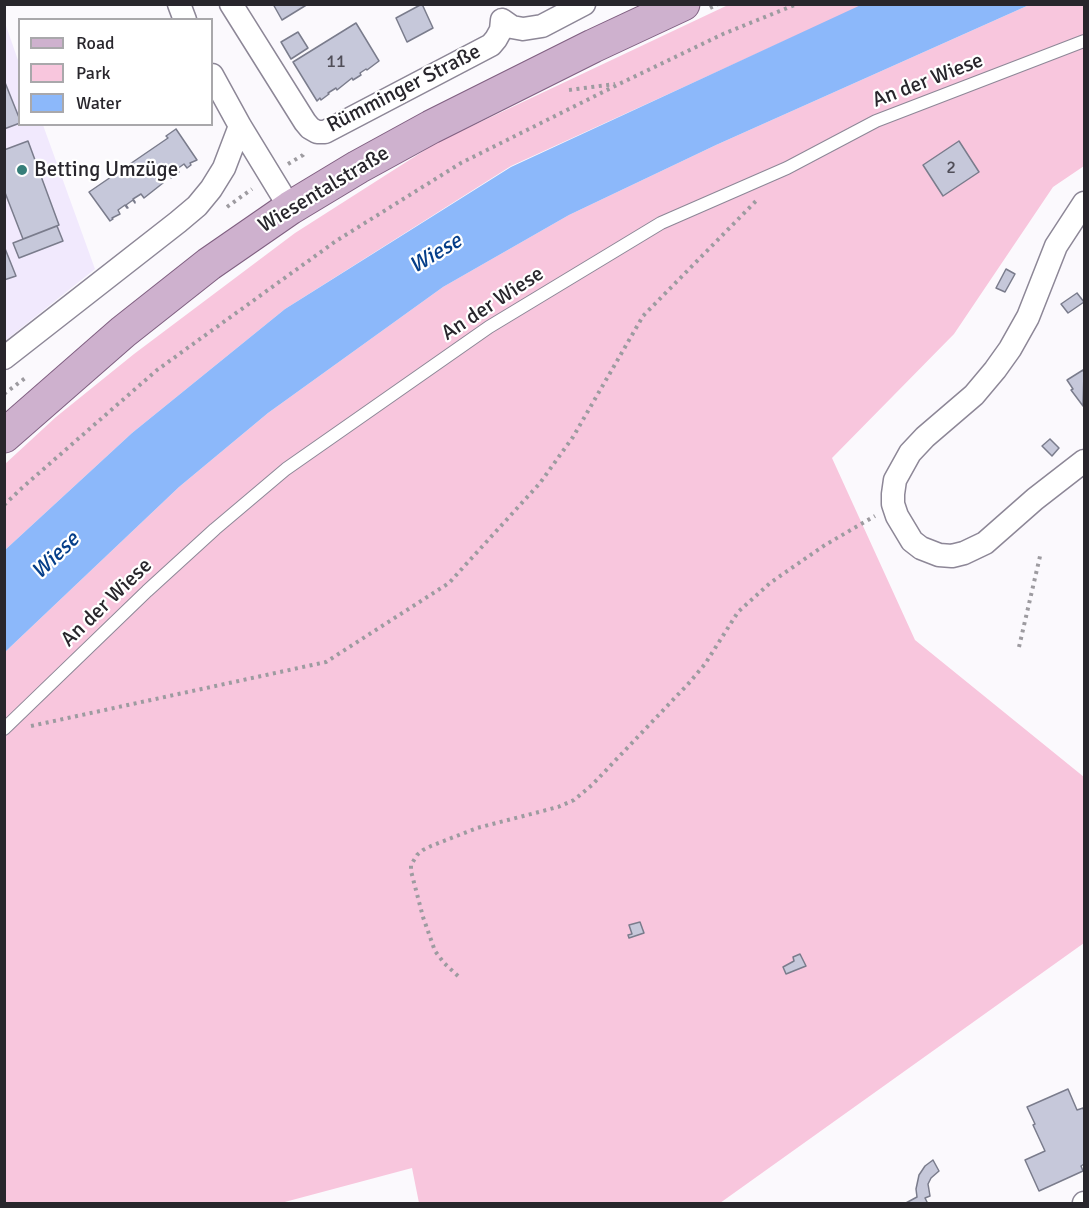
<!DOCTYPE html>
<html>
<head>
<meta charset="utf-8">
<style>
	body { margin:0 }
	#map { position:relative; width:1089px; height:1208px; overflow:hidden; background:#fbf9fd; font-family:Signika,sans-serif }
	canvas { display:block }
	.frame { position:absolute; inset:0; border:6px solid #28262c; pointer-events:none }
	.legend { position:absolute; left:18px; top:18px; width:195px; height:108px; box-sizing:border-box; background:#fff; border:2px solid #a9a8ab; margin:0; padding:8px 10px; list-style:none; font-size:18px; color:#28262c }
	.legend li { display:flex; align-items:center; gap:12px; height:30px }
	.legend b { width:30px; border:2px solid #a9a8ab }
</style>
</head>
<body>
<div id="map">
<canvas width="1089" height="1208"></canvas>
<div class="frame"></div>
<ul class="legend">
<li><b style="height:8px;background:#ceb1ce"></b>Road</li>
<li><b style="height:16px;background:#f8c6dd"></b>Park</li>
<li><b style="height:16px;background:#8cb8fa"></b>Water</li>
</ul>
</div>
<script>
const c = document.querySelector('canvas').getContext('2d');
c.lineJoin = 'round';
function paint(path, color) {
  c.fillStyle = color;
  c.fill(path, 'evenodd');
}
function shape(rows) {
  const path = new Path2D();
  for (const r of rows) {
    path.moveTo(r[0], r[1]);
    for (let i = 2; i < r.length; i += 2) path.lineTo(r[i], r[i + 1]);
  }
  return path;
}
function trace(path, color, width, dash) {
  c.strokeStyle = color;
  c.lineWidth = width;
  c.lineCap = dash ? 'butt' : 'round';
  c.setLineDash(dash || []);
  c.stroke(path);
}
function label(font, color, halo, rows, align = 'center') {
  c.font = font + ' Signika,sans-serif';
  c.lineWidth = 4.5;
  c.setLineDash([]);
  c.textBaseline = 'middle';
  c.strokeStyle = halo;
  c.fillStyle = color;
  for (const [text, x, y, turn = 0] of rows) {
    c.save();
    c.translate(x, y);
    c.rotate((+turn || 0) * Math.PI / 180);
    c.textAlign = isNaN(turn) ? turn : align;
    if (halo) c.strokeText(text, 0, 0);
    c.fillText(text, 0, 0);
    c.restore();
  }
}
const built = shape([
	[4,20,19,63,20,124,43,125,95,269,5,341]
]);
const green = shape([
	[728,5,863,5,511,166,285,309,132,433,5,550,5,464,56,417,134,354,295,233,436,143],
	[1029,5,1084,5,1084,166,1053,187,954,334,832,458,915,640,1084,777,1084,943,720,1203,419,1203,412,1168,281,1203,5,1204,5,652,179,487,268,413,443,287,569,215,716,145]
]);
const water = shape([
	[863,4,1029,5,716,145,569,215,443,287,268,413,179,487,5,652,5,550,132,433,285,309,511,167]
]);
const building = shape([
	[273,4,308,4,282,20,273,4],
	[422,4,433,28,407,42,396,18,422,4],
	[356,23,379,61,367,70,366,69,360,73,361,75,353,80,352,78,337,90,336,88,328,93,329,94,321,100,320,98,317,101,293,62,356,23],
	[298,32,308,48,291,59,281,42,298,32],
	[4,80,20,120,20,123,4,129,4,80],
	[176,129,197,160,190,163,191,165,187,168,184,164,177,169,179,172,178,173,176,170,170,174,172,177,171,178,169,174,161,180,163,183,144,198,141,194,133,199,135,202,135,203,133,200,126,205,128,208,127,208,125,205,118,210,120,214,112,218,113,219,110,221,89,192,168,138,166,136,176,129],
	[28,141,59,225,23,239,4,190,4,150,28,141],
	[959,141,979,172,943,196,923,165,959,141],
	[57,226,63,241,19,258,13,243,57,226],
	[4,246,16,276,4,280,4,246],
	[1006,269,1015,274,1005,292,996,288,1006,269],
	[1077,293,1084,302,1068,313,1061,304,1077,293],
	[1083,370,1084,373,1083,406,1071,390,1073,389,1067,380,1083,370],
	[1050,439,1059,448,1052,456,1042,446,1050,439],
	[640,922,644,933,629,938,628,935,632,934,629,925,640,922],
	[800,954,806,966,786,974,783,967,794,961,793,957,800,954],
	[1068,1089,1077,1110,1083,1108,1084,1111,1084,1164,1081,1166,1083,1171,1039,1191,1025,1160,1045,1151,1033,1125,1035,1124,1027,1107,1068,1089],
	[933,1160,939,1171,931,1178,928,1184,930,1196,925,1198,928,1204,904,1204,917,1197,916,1189,919,1175,925,1166,933,1160]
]);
const path = shape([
	[710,8,718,4],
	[569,90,615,84],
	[288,164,303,155,306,151],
	[227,207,252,189],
	[4,394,28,376],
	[4,505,23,487,157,370,336,241,461,163,619,84,723,34,797,4],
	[1019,647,1041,552],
	[31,726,326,662,449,583,540,483,573,437,643,316,756,201],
	[458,976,444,963,435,951,423,917,411,871,411,865,417,855,423,850,431,846,477,828,558,807,574,800,592,785,689,683,705,664,738,612,770,583,825,545,875,516]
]);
const service = shape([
	[4,729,147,591,215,529,286,469,489,327,661,223,787,168,876,121,1084,41]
]);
const minor = shape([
	[179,4,185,20],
	[231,4,305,122,310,128,317,132,325,132,491,45,496,39,501,30,502,20,512,27,523,29,542,26,584,4],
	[212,75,240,126,290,208],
	[1084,203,1056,246,1028,317,1010,349,995,370,974,395,925,437,910,453,895,480,893,494,893,504,897,516,912,541,921,548,939,555,952,556,964,553,985,543,1035,499,1084,461],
	[4,358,178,222,197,206,211,189,224,168,240,126],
	[1084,1204,1084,1203]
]);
const primary = shape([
	[4,436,123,332,209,264,290,208,358,167,431,127,593,46,683,4]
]);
const markers = [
	[22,170,6,"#367e79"]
];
const numberNames = [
	["11",336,62],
	["2",951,168]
];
const streetNames = [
	["An der Wiese",928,81,-21],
	["Rümminger Straße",404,89,-27],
	["Wiesentalstraße",324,190,-31],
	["An der Wiese",493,304,-33],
	["An der Wiese",107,603,-44]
];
const poiNames = [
	["Betting Umzüge",34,170]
];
const waterNames = [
	["Wiese",436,254,-31],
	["Wiese",56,556,-44]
];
paint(built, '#f1e9fd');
paint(green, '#f8c6dd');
paint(water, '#8cb8fa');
paint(building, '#c6c8da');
trace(building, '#7a7c8c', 1.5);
trace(service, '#8d8797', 14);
trace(minor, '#8d8797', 25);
trace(primary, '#7f5f80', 35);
trace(path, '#9d9ba0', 4, [3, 4.5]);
trace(service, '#fff', 12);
trace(minor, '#fff', 22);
trace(primary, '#ceb1ce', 33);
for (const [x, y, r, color] of markers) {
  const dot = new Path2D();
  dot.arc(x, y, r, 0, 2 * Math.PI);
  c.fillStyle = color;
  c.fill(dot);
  trace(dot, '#fff', 2);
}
label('18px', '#504e58', null, numberNames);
label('21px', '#28262c', '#fff', streetNames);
label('21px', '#28262c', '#fff', poiNames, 'left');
label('italic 22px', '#053e89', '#fff', waterNames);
</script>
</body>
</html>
